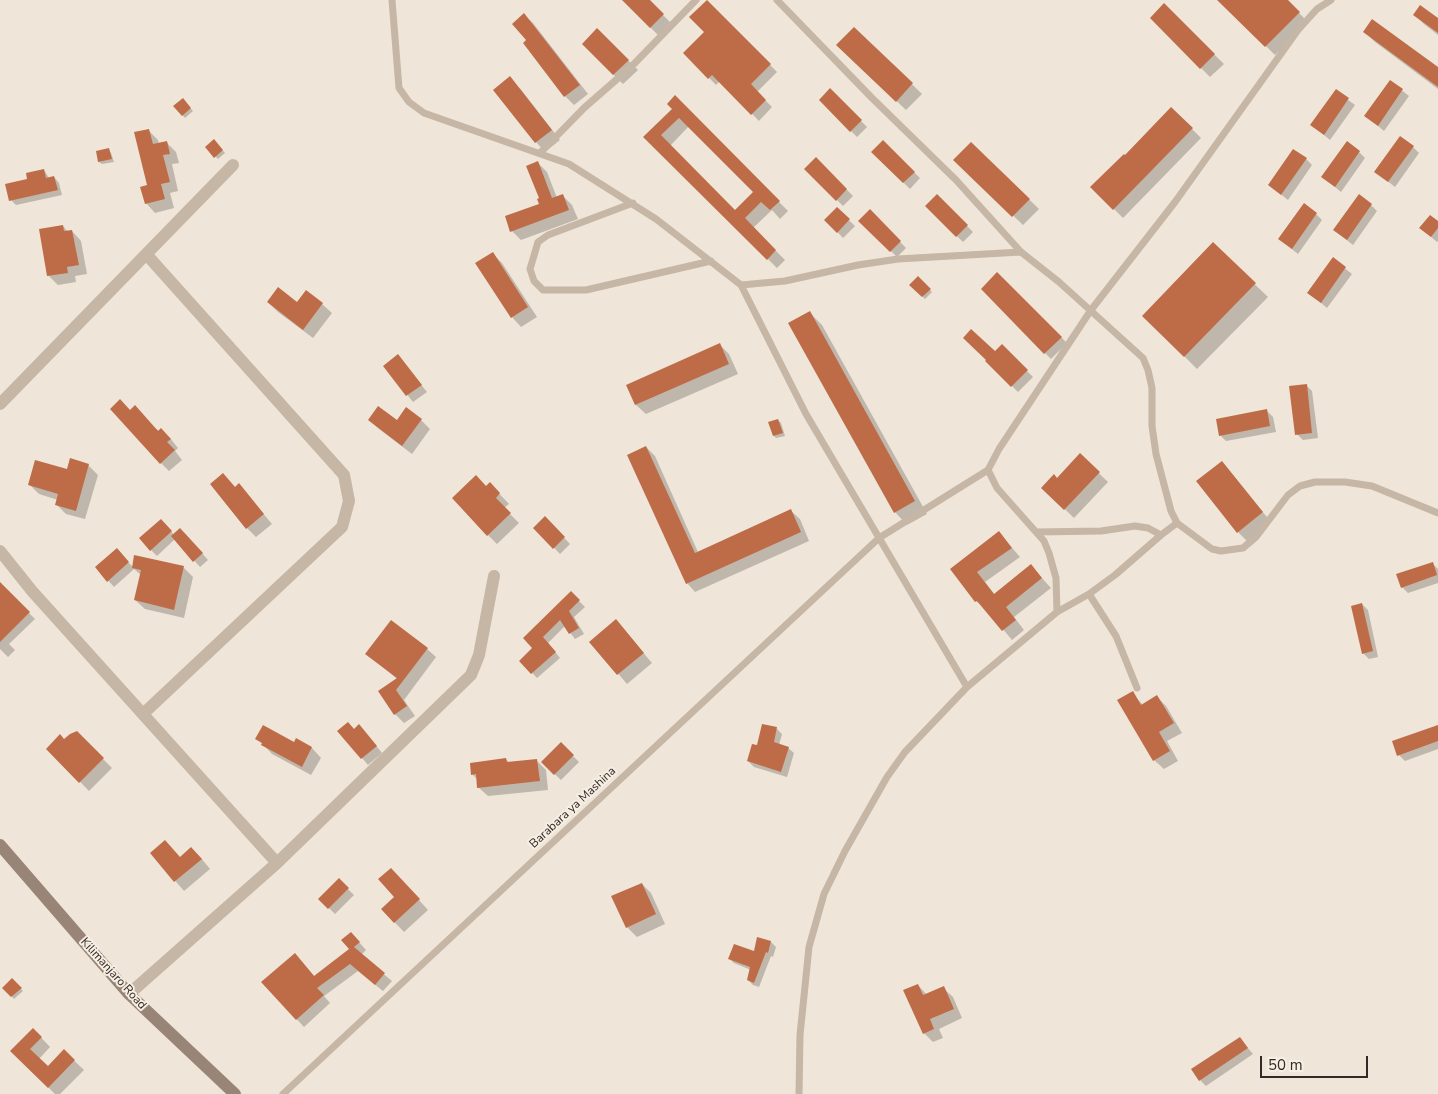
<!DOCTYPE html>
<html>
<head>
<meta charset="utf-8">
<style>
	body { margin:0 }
	#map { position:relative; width:1438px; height:1094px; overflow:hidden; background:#efe5d8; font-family:"Nunito Sans",sans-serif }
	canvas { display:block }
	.scale { position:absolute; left:1260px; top:1056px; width:108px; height:22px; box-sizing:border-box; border:2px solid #322a26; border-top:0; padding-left:6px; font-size:15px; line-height:18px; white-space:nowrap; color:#322a26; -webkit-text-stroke:4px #f7efe3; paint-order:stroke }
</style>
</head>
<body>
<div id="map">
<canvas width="1438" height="1094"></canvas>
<div class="scale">50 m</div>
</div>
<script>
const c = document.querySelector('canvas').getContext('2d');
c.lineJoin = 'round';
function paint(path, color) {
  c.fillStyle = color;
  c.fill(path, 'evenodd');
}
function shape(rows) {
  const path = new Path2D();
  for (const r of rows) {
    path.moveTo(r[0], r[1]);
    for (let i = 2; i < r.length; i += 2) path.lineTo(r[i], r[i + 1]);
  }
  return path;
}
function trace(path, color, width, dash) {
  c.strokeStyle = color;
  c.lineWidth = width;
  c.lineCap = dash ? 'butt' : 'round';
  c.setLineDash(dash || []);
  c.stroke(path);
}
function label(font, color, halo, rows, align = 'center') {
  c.font = font + ' "Nunito Sans",sans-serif';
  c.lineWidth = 4;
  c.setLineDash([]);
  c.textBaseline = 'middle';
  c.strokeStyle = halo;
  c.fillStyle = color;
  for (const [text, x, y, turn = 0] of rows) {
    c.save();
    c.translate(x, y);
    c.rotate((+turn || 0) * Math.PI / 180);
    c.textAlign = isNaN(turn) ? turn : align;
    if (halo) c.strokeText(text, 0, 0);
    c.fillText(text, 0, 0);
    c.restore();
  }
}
const shadow = shape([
	[623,0,648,0,672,24,660,37],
	[1229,0,1286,0,1308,22,1275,55,1224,5],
	[707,1,777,72,757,92,772,107,759,121,720,81,716,85,685,53,706,32],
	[1164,5,1224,64,1210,77,1151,18],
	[524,15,533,23,588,94,574,105,565,96,524,43,528,41],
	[1415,15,1438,20,1438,35,1424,24],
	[854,28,922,94,906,110,838,45],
	[597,30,638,70,623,84,583,44],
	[1365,32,1438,69,1438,89,1375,42],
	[1390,81,1409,96,1384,131,1366,116],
	[519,87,560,140,545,152,536,142],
	[830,90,867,127,857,137,820,100],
	[1336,91,1355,105,1330,140,1312,125],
	[675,97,788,211,780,219,772,210,753,228,785,260,777,268,645,137,674,109],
	[689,126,755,192,735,212,670,146],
	[183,100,193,111,185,118,175,106],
	[1171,108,1201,138,1123,218,1092,187,1125,157],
	[148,130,158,140,159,144,166,142,176,152,179,163,172,164,178,191,170,193,174,208,155,213,146,203,149,186],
	[214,141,225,153,218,159,206,147],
	[883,142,920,178,910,189,873,152],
	[971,143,1039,209,1023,225,955,160],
	[1413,147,1419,153,1395,187,1376,172],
	[109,150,111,153,114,162,102,164,99,162,97,152],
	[1359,152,1365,158,1341,192,1323,177],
	[816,159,853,196,843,206,806,169],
	[1306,159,1312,165,1288,200,1269,185],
	[538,163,547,172,557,198,563,196,572,205,578,219,521,240,512,231,541,204],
	[44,170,49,178,54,177,59,183,62,195,16,205,11,200,29,180],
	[937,196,973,232,963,242,926,206],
	[1371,205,1377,211,1353,245,1334,230],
	[837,209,855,226,843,238,826,220],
	[870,211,906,248,897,257,860,221],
	[1316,214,1322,220,1298,254,1279,239],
	[1438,223,1438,241,1437,242,1421,228],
	[63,226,68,232,72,231,81,241,87,274,75,276,76,282,58,285,48,275],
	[1213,244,1268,297,1197,369,1144,316],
	[493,254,502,263,537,317,521,327,512,317],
	[1333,259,1352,274,1327,308,1309,293],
	[997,274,1067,343,1051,359,1020,328],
	[918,278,932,292,925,299,911,285],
	[268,302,322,304,332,313,313,338,278,312],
	[810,313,822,325,927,514,907,525,895,512],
	[720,345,729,354,738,374,646,414,636,405,627,385],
	[1002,346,1033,377,1018,392,987,361],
	[398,356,427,392,413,402,385,366],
	[1306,385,1312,391,1318,438,1303,440,1297,434],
	[1267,411,1273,417,1276,432,1226,441,1220,435],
	[130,412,170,438,178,448,175,451,182,460,169,471,161,463],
	[369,420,397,422,421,420,430,429,412,454,379,429],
	[778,420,781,423,785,436,776,438,774,436],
	[646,447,655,456,698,552,791,511,800,519,809,541,695,592,687,583],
	[1080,455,1108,482,1074,518,1043,488,1057,479],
	[1222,463,1271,522,1247,541,1238,532],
	[88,465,98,475,85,519,66,514,57,505,58,500,39,494,30,485,68,471],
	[490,484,509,504,504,508,519,523,497,544,488,535,486,488],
	[239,485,272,524,256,537,247,528,236,488],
	[545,518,570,544,560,554,535,528],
	[167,526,174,535,186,535,208,560,200,567,175,539,157,556,151,550],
	[999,533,1020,557,985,582,995,595,1031,566,1051,588,1014,617,1024,630,1012,640,987,610,976,601,952,569],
	[122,556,133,567,135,556,184,568,193,577,184,618,145,609,135,600,141,575,134,569,114,587,97,568],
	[1432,563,1438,569,1438,583,1408,593,1402,587],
	[0,584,35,619,9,644,15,650,8,657,0,649],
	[571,593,585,607,574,617,584,634,575,639,565,626,548,643,560,658,537,678,521,661,534,648],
	[1362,604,1368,610,1378,657,1369,659,1363,653],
	[616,621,652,663,627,684,591,642],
	[427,649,436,657,404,700,415,716,404,723,395,714,380,691,397,679,367,654],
	[1132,693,1143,705,1157,697,1166,706,1182,733,1167,741,1178,761,1164,769,1154,760],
	[1438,726,1438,749,1405,761,1399,755],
	[776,728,782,734,779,745,788,748,794,753,787,777,754,767,748,761,758,747],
	[354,730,365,732,382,753,368,765,339,731],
	[76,732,112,768,89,791,48,749],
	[257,738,294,744,296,740,312,748,321,758,311,775,272,754],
	[561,744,579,762,561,780,542,762],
	[505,759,510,763,536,760,546,770,548,790,488,796,478,787,478,780,472,774],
	[151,853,180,858,201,858,210,869,184,891],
	[400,879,428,910,404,932,382,909,396,897],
	[339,880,354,895,335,914,320,899],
	[642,884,651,893,665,924,637,937,627,927],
	[358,941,366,950,361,955,392,981,383,991,358,971,324,996,330,1003,304,1027,263,983,295,954,315,977,351,949],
	[771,942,776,947,773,957,771,956,759,987,753,985,748,980,751,970,734,963,729,958,755,953],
	[12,980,23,991,14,999,4,988],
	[918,985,927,995,943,988,953,997,962,1018,939,1029,943,1038,933,1042,924,1033],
	[33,1029,50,1047,39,1059,48,1068,64,1051,84,1070,60,1094,55,1094,11,1051],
	[1240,1039,1253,1054,1206,1086,1200,1080]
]);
const building = shape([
	[622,0,650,0,664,14,650,28],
	[707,0,771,64,751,84,766,100,751,115,712,75,708,79,683,53,704,32,689,17],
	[1217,0,1288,0,1300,12,1265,47],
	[1164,3,1215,54,1200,69,1150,18],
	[1420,5,1438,18,1438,33,1413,15],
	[524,13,580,85,564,97,523,43,526,40,512,24],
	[1372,19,1438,67,1438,87,1363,32],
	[854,27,913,83,896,102,836,45],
	[597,28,629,60,613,75,582,44],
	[510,76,552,130,535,143,493,90],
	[1390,80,1403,89,1378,126,1364,116],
	[830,88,862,120,850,132,819,100],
	[1336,89,1349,98,1324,135,1310,125],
	[675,95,780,201,770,210,761,202,745,218,776,250,767,260,643,137,672,109,667,104],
	[679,118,753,192,735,210,661,135],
	[183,98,191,108,182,116,173,106],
	[1171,107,1193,128,1113,210,1090,187,1124,154,1125,155],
	[149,129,153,144,167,141,170,154,163,155,170,182,161,184,165,199,145,204,140,187,147,185,134,132],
	[1400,136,1414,146,1388,182,1374,172],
	[214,139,223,150,214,158,205,147],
	[883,140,915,172,903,183,871,152],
	[1347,141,1360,151,1335,187,1321,177],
	[971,142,1030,199,1012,217,953,160],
	[109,148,112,159,98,162,96,151],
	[1293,149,1307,158,1281,195,1268,185],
	[816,157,847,189,836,201,804,169],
	[538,161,552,198,563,194,569,210,510,232,505,216,539,204,537,199,539,198,526,166],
	[44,169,46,178,54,176,58,190,9,201,5,184,27,179,26,173],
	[937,194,968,225,956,237,925,206],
	[1359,194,1372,204,1347,240,1333,230],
	[1304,203,1317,213,1292,249,1278,239],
	[837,207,850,219,837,233,824,220],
	[870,209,901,241,890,252,858,221],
	[1430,215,1438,221,1438,228,1431,237,1419,228],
	[63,225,64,231,72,230,79,265,67,267,68,273,47,276,39,229],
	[1213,242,1256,283,1184,357,1142,316],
	[493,252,528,307,511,318,475,263],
	[1333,257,1346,267,1321,303,1307,293],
	[997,272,1062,337,1044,354,981,289],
	[918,276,931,289,922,297,909,285],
	[278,287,297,302,306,290,323,303,303,330,267,302],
	[810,311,915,501,894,513,788,323],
	[971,329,995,351,1002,344,1028,370,1011,387,985,361,986,360,963,338],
	[720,343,729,364,635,405,626,385],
	[398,354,422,385,406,396,383,366],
	[1307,384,1312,433,1295,435,1289,386],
	[120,399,130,410,135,405,158,431,161,428,171,439,167,442,175,450,160,464,110,409],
	[378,406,397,420,406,407,422,419,402,446,368,420],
	[1267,409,1270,426,1219,436,1216,419],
	[778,419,783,433,773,436,768,422],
	[646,446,695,553,791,509,801,532,686,584,627,455],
	[1080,453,1100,472,1064,510,1041,488,1054,474,1057,478],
	[70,458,89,464,76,511,55,505,58,494,28,485,35,460,67,469],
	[1222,461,1263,512,1237,533,1196,481],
	[223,473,235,487,239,483,264,514,246,529,210,484],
	[476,475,486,486,490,482,500,493,496,498,511,513,487,536,452,498],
	[545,516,565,537,553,549,533,528],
	[161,519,172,531,150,551,139,538],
	[180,528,203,553,193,562,171,536],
	[999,531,1012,548,977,572,994,594,1031,564,1042,578,1006,607,1016,620,1002,631,977,601,975,602,950,569],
	[117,548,129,562,107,582,95,567],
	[134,555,184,566,174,610,134,600,141,570,132,568],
	[1433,562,1437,575,1401,588,1396,574],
	[0,582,30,612,0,642],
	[571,591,580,600,569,611,579,628,569,634,560,620,543,637,556,652,531,674,519,661,532,648,523,638],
	[1362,603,1373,651,1362,654,1351,606],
	[616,619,644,653,617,675,589,642],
	[391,620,428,648,396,690,407,706,394,715,378,691,397,678,365,654],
	[1133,691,1141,705,1157,695,1174,723,1159,732,1170,751,1153,761,1117,700],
	[348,722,354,729,359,724,377,746,361,759,337,731],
	[762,724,777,727,774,742,789,747,781,772,747,761,752,744,757,745],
	[263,725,294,742,296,738,312,747,302,767,261,745,262,743,255,739],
	[1438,725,1438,741,1397,756,1392,741],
	[77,731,104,758,79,783,46,749,60,734,64,739,70,734],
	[561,742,574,755,554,775,541,762],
	[506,758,507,762,537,759,540,781,477,788,476,774,471,775,470,763],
	[165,840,180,857,191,847,202,859,174,882,150,853],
	[391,868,420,899,394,923,381,909,394,897,378,879],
	[339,878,349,888,328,909,318,899],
	[642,883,656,914,626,928,611,896],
	[351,932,360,942,354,947,385,973,375,985,350,964,317,988,324,995,296,1020,261,982,295,953,314,976,349,949,341,940],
	[757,937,771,941,768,953,766,952,754,983,747,980,750,967,728,959,734,944,754,951],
	[12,978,22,988,11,997,2,988],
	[918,984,923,995,944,986,954,1009,930,1019,934,1029,923,1034,903,990],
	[33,1028,42,1037,30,1049,48,1066,64,1049,75,1060,48,1088,10,1051],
	[1240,1037,1248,1048,1199,1081,1191,1069]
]);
const lane = shape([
	[392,0,399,88,409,102,424,113,569,164,656,219,741,285,785,281,858,265,898,259,1021,252],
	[777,0,872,98,956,180,1021,252,1059,282,1143,358,1148,370,1152,388,1152,426,1156,454,1171,511,1177,523,1212,549,1221,551,1243,548,1256,537,1288,495,1300,486,1315,482,1345,482,1372,486,1438,513],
	[540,153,584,108,632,66,696,0],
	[633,203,548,235,538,242,530,269,534,281,543,290,586,290,711,261],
	[741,285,806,414,967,687],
	[1037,532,1101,531,1135,526,1148,528,1161,535,1177,523],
	[1089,594,1116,636,1137,688],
	[1057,612,1056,578,1049,553,1044,541,997,488,988,470,999,449,1091,310,1175,202,1298,30,1317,9,1331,0],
	[283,1094,879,538,988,470],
	[799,1094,800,1035,809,947,824,894,845,851,887,777,905,752,967,687,1057,612,1089,594,1115,575,1161,535]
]);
const street = shape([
	[0,404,233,165],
	[0,551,32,591,277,863],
	[143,714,342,527,349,501,344,475,147,255],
	[129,994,277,863,471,675,479,655,494,576]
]);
const secondary = shape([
	[0,845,129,994,235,1094]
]);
const streetNames = [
	["Barabara ya Mashina",573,808,-43],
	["Kilimanjaro Road",113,974,48]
];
paint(shadow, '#0003');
paint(building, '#be6c47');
trace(lane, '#c6b6a5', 7);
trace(street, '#c6b6a5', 12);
trace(secondary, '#998577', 12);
label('12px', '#322a26', '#f7efe3', streetNames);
</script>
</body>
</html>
